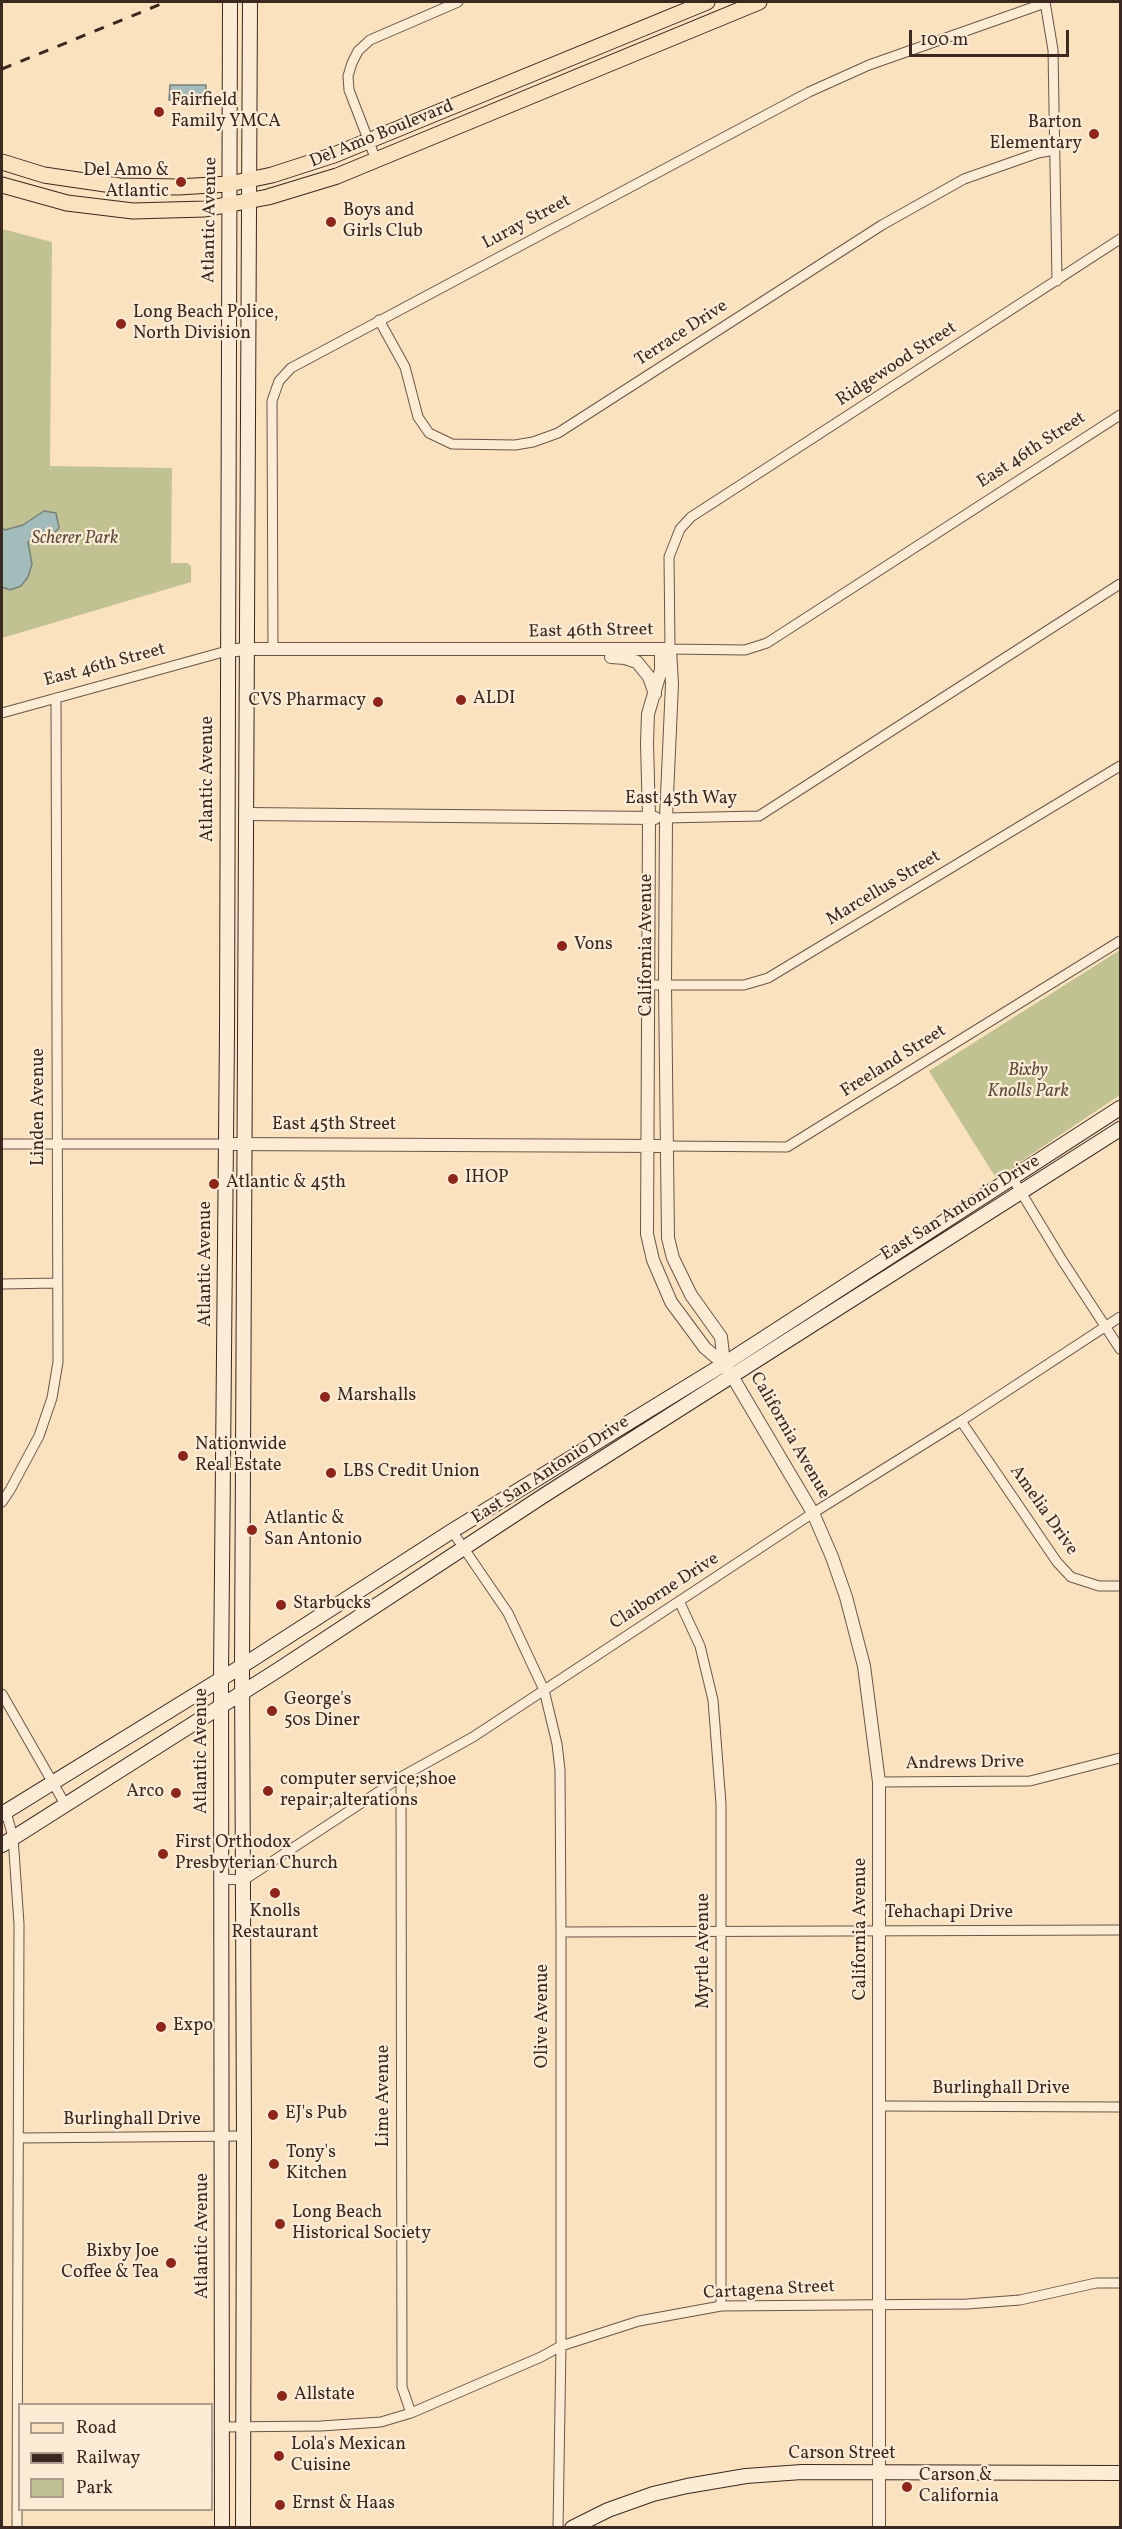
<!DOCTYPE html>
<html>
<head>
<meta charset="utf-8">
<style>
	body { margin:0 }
	#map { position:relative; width:1122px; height:2529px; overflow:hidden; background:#fae2bf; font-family:Vollkorn,serif }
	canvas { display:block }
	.frame { position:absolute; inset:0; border:3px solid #3a2821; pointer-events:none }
	.legend { position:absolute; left:18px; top:2403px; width:195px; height:108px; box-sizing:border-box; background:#fcecd5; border:2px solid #ae9e8d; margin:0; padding:8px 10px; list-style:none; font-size:18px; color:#3a2821 }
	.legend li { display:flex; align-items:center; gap:12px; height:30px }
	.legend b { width:30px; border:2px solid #ae9e8d }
	.scale { position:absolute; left:909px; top:30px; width:160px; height:27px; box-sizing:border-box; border:3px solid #3a2821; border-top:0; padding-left:8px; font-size:18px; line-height:21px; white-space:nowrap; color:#3a2821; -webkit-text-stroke:4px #fcecd5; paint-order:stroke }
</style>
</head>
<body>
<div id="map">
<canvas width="1122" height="2529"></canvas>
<div class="frame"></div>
<ul class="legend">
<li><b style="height:8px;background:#fae2bf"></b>Road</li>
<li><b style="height:8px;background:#3a2821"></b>Railway</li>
<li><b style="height:16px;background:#c0c391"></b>Park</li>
</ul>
<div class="scale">100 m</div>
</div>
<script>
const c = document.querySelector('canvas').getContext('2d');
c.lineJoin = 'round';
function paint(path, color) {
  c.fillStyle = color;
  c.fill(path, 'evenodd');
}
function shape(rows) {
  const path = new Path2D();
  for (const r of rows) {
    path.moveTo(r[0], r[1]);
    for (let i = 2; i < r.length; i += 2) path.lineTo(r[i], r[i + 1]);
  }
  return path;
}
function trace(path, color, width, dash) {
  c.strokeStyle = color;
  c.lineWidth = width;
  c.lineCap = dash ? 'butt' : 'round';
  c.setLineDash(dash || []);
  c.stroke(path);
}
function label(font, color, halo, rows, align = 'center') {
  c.font = font + ' Vollkorn,serif';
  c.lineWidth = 4.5;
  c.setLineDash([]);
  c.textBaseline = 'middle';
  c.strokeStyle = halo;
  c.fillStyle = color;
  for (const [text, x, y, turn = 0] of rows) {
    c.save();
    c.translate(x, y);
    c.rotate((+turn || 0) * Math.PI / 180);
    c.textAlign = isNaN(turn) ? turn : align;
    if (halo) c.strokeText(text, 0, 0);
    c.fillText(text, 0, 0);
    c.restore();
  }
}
const green = shape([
	[2,229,52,242,50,466,172,468,171,563,187,563,191,566,191,582,2,638],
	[1120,950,1120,1095,996,1178,929,1071]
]);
const water = shape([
	[170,85,206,85,206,101,169,100,170,85],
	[44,511,56,513,59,528,53,534,36,535,28,542,32,564,28,577,21,586,10,590,2,587,2,528,5,530,23,525,44,511]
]);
const minor = shape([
	[1045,2,1053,50,1057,281],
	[376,160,349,90,348,76,352,63,358,51,370,40,458,2],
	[1120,239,691,517,680,529,669,557,670,649,745,650,767,643,1120,415],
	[379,320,405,367,418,417,429,433,452,444,515,445,533,442,558,433,882,225,964,179,1038,153,1054,150],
	[273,649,272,401,279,381,291,368,809,92,869,65,1045,3],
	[2,713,227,651],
	[666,818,759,816,1120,584],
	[648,985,744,985,768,978,1120,766],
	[2,1144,226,1144],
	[666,1146,787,1147,1120,941],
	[1013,1179,1062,1260,1120,1349],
	[2,1284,56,1283],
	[961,1421,1057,1562,1071,1577,1099,1586,1120,1586],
	[2,1502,10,1490,39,1436,52,1398,58,1362,56,698],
	[452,1531,508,1613,544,1690,557,1744,560,1770,561,1932,561,2346,558,2528],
	[680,1603,700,1646,713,1700,721,1804,721,2306],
	[2,1694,65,1804],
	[401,1777,402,2387,411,2413],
	[879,1782,1030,1781,1120,1758],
	[6,1812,13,1837,19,1924,17,2528],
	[221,1879,244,1880,401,1777,473,1737,813,1513,961,1421,1120,1317],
	[561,1932,1120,1930],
	[880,2106,1120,2107],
	[19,2138,244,2136],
	[222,2427,321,2426,381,2422,411,2413,541,2357,561,2346,639,2321,721,2306,967,2304,1020,2300,1096,2283,1120,2283]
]);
const tertiary = shape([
	[661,649,661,670,648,714,647,743,649,818,647,1234,653,1260,671,1302,705,1348,724,1364,732,1376,813,1513,832,1557,846,1597,864,1666,879,1782,879,2528],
	[227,651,246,649,670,649,672,684,666,818,665,985,668,1238,673,1258,691,1295,721,1337,724,1364],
	[611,657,625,658,637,662,649,677,655,694],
	[246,814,655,818],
	[226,1144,666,1146]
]);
const secondary = shape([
	[2,1814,242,1666,452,1531,724,1364,1120,1108],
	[2,1845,278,1670,543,1496,1120,1129],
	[222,2528,221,1677,227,1031,230,2],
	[243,2528,244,2136,242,1666,250,2],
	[572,2528,608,2510,653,2494,687,2486,746,2476,802,2472,1120,2473]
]);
const primary = shape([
	[2,162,44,175,119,186,178,187,229,184,272,175,334,155,707,2],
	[2,185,67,203,133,211,205,209,268,197,337,176,759,2]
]);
const rail = shape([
	[2,69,166,2]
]);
const markers = [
	[159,112,6,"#8f2418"],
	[1094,134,6,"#8f2418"],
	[181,182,6,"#8f2418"],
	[331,222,6,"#8f2418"],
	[121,324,6,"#8f2418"],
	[461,700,6,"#8f2418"],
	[378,702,6,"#8f2418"],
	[562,946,6,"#8f2418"],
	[453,1179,6,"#8f2418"],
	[214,1184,6,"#8f2418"],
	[325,1397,6,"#8f2418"],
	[183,1456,6,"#8f2418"],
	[331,1473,6,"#8f2418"],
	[252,1530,6,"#8f2418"],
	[281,1605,6,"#8f2418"],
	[272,1711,6,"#8f2418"],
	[268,1791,6,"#8f2418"],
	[176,1793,6,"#8f2418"],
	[163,1854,6,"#8f2418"],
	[275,1893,6,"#8f2418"],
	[161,2027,6,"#8f2418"],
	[273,2115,6,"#8f2418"],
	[274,2164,6,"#8f2418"],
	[280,2224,6,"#8f2418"],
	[171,2263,6,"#8f2418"],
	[282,2396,6,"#8f2418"],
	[279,2456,6,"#8f2418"],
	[907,2487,6,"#8f2418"],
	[280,2505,6,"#8f2418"]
];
const poiNames = [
	["Fairfield",171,102],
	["Family YMCA",171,123],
	["Barton",1082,124,"right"],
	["Elementary",1082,145,"right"],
	["Del Amo &",169,172,"right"],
	["Atlantic",169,193,"right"],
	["Boys and",343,212],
	["Girls Club",343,233],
	["Long Beach Police,",133,314],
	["North Division",133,335],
	["ALDI",473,700],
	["CVS Pharmacy",366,702,"right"],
	["Vons",574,946],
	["IHOP",465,1179],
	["Atlantic & 45th",226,1184],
	["Marshalls",337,1397],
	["Nationwide",195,1446],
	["Real Estate",195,1467],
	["LBS Credit Union",343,1473],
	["Atlantic &",264,1520],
	["San Antonio",264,1541],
	["Starbucks",293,1605],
	["George's",284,1701],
	["50s Diner",284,1722],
	["computer service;shoe",280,1781],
	["repair;alterations",280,1802],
	["Arco",164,1793,"right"],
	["First Orthodox",175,1844],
	["Presbyterian Church",175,1865],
	["Knolls",275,1913,"center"],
	["Restaurant",275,1934,"center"],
	["Expo",173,2027],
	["EJ's Pub",285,2115],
	["Tony's",286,2154],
	["Kitchen",286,2175],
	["Long Beach",292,2214],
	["Historical Society",292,2235],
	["Bixby Joe",159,2253,"right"],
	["Coffee & Tea",159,2274,"right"],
	["Allstate",294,2396],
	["Lola's Mexican",291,2446],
	["Cuisine",291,2467],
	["Carson &",919,2477],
	["California",919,2498],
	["Ernst & Haas",292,2505]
];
const streetNames = [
	["Del Amo Boulevard",382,135,-22],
	["Atlantic Avenue",211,220,-89],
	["Luray Street",527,223,-28],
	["Terrace Drive",682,334,-33],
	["Ridgewood Street",897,365,-33],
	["East 46th Street",1032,451,-33],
	["East 46th Street",591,632,-1],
	["East 46th Street",105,666,-15],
	["Atlantic Avenue",209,779,-90],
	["East 45th Way",681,800],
	["Marcellus Street",884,889,-31],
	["California Avenue",648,945,-90],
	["Freeland Street",894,1062,-32],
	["Linden Avenue",40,1107,-90],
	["East 45th Street",334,1126],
	["East San Antonio Drive",961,1209,-32],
	["Atlantic Avenue",207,1264,-90],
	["California Avenue",789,1436,60],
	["East San Antonio Drive",551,1471,-33],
	["Amelia Drive",1043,1511,55],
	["Claiborne Drive",665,1592,-33],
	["Atlantic Avenue",203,1751,-90],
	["Andrews Drive",965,1764,-1],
	["Tehachapi Drive",949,1914],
	["California Avenue",862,1929,-90],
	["Myrtle Avenue",705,1951,-90],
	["Olive Avenue",544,2016,-90],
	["Burlinghall Drive",1001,2090],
	["Lime Avenue",385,2096,-90],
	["Burlinghall Drive",132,2121],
	["Atlantic Avenue",204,2236,-90],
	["Cartagena Street",769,2291,-3],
	["Carson Street",842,2455]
];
const parkNames = [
	["Scherer Park",75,540],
	["Bixby",1028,1072],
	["Knolls Park",1028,1093]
];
paint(green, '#c0c391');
paint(water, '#a2bcbb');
trace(water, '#78817d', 1.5);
trace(minor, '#6a5648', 11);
trace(tertiary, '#6a5648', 14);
trace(secondary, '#3a2821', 16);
trace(primary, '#3a2821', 17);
trace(minor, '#fcecd5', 9);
trace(tertiary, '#fcecd5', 12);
trace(secondary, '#fcecd5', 14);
trace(primary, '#fae2bf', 15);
trace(rail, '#3a2821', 3, [10, 10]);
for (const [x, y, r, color] of markers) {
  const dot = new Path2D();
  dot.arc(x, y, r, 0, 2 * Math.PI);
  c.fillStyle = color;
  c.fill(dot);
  trace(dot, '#fcecd5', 2);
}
label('18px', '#3a2821', '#fcecd5', poiNames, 'left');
label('18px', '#3a2821', '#fcecd5', streetNames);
label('italic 18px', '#5c4f3d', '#fcecd5', parkNames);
</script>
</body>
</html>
